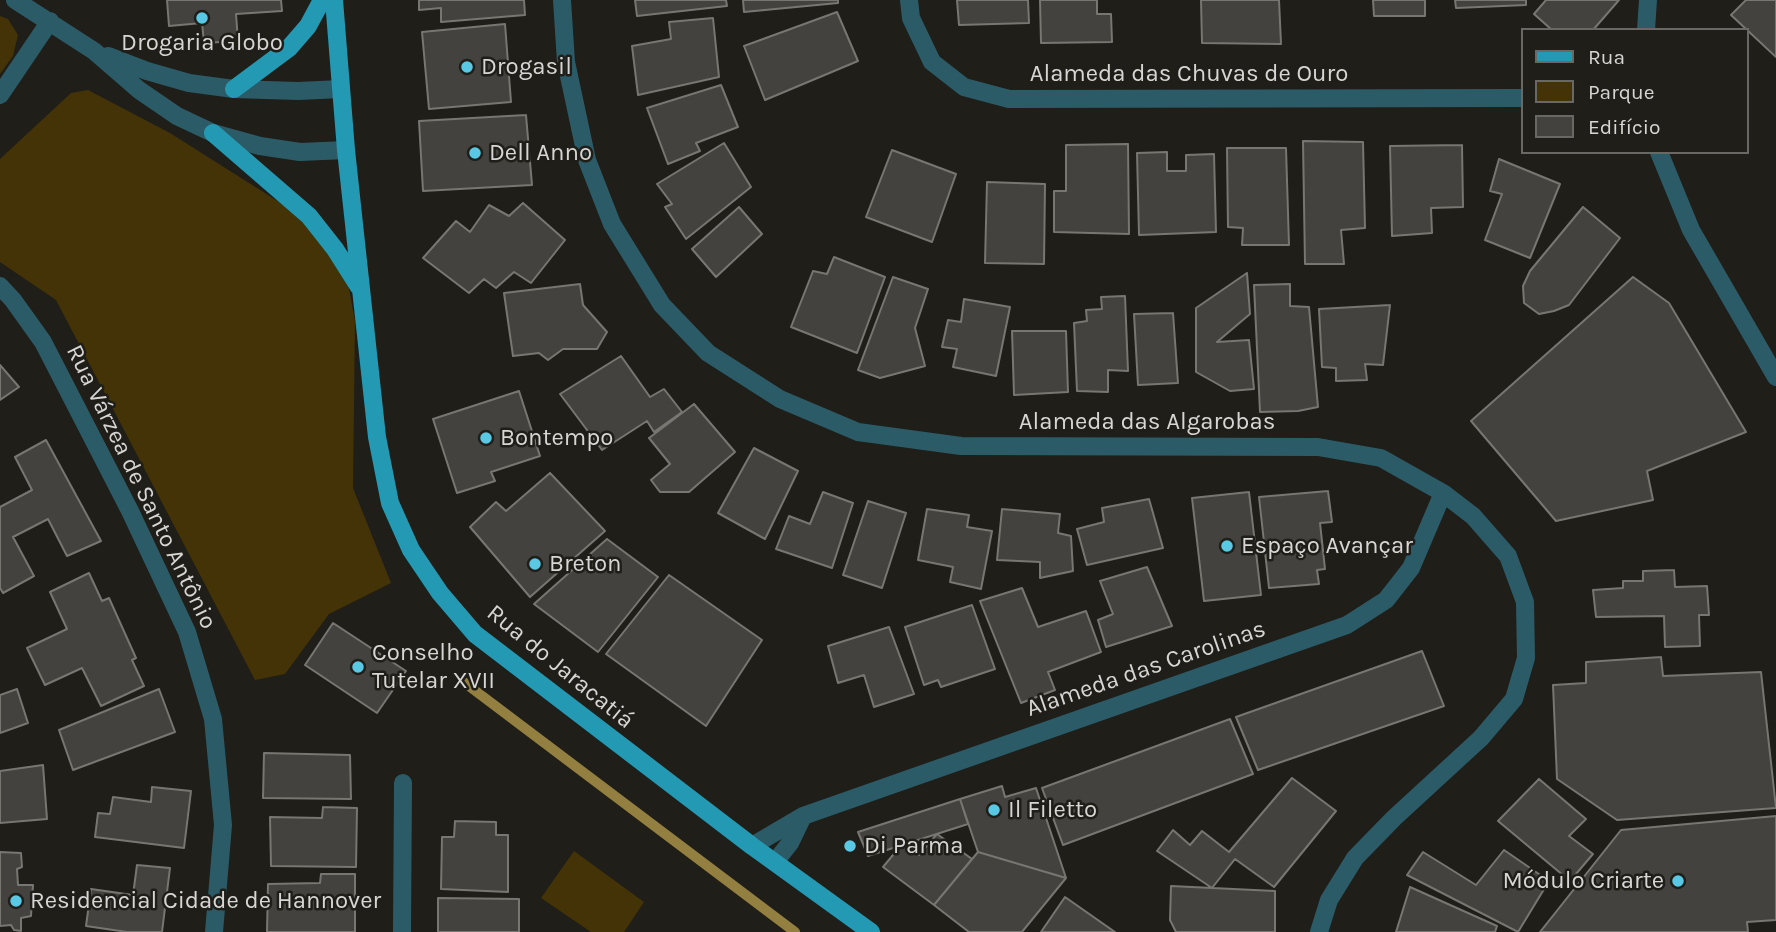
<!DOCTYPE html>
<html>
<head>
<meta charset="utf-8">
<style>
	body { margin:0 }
	#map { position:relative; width:1776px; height:932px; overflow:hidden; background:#1f1e19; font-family:Karla,sans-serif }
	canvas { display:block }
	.legend { position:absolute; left:1521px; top:28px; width:228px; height:126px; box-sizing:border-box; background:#1f1e19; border:2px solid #696864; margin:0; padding:9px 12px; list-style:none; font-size:21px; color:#d8d6d4 }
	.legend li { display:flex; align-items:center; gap:14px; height:35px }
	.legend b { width:35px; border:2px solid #696864 }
</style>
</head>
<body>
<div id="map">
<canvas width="1776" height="932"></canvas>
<ul class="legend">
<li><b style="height:9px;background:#2399b3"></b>Rua</li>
<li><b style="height:19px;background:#433307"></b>Parque</li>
<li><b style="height:19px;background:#44423e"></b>Edifício</li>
</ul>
</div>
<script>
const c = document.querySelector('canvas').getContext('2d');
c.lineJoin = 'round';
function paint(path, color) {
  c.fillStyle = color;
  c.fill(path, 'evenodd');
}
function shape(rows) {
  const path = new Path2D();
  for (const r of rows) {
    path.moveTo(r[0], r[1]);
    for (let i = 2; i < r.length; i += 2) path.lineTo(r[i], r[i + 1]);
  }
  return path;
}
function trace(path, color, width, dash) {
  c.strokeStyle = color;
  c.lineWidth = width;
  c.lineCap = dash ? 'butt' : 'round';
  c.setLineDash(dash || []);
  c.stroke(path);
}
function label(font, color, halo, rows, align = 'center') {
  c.font = font + ' Karla,sans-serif';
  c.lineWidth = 5;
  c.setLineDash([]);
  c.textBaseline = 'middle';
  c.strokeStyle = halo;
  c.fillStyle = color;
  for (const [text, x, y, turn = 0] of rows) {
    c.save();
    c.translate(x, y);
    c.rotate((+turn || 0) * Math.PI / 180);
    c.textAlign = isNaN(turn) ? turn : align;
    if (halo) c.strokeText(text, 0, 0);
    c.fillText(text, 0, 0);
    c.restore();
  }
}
const green = shape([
	[0,16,8,19,18,35,13,56,0,74],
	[88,90,170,133,287,207,325,243,347,278,355,321,353,488,391,583,329,614,285,674,255,680,56,300,0,262,0,159,71,93],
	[574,851,644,902,624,932,591,932,541,898]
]);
const stream = shape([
	[461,680,795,932]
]);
const building = shape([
	[167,0,281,0,282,11,236,14,238,41,204,43,202,23,169,26,167,0],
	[419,0,524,0,525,15,441,22,441,8,419,10,419,0],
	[635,0,726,0,727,6,637,16,635,0],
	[743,0,838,0,838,3,744,12,743,0],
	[957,0,1028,0,1029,23,959,25,957,0],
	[1040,0,1097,0,1097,14,1111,14,1112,42,1041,43,1040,0],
	[1201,0,1279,0,1281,44,1202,43,1201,0],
	[1373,0,1425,0,1425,16,1374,16,1373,0],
	[1455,0,1526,0,1526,5,1456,8,1455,0],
	[1546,0,1619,0,1593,30,1552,30,1534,14,1546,0],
	[1746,0,1776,0,1776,57,1731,15,1746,0],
	[837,12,858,61,765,100,744,46,837,12],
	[713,18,719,77,638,95,632,46,671,39,669,22,713,18],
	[505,24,511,102,429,109,422,32,505,24],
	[721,85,738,127,696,143,700,151,668,164,647,108,721,85],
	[526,115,532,185,423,191,419,121,526,115],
	[1303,141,1363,142,1365,228,1341,230,1344,264,1305,264,1303,141],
	[724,143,751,187,686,239,665,207,672,204,657,184,724,143],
	[1128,144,1129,234,1054,232,1054,191,1066,191,1066,145,1128,144],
	[1462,145,1463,207,1431,208,1432,233,1392,236,1390,146,1462,145],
	[1227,148,1286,148,1289,245,1242,245,1243,228,1228,227,1227,148],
	[892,150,956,174,932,242,866,217,892,150],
	[1167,152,1167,171,1186,171,1186,155,1214,154,1216,232,1139,235,1137,153,1167,152],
	[1499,159,1560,184,1530,258,1485,240,1502,194,1490,191,1499,159],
	[987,182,1045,184,1044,264,985,263,987,182],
	[523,203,565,240,531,283,514,272,496,288,484,279,469,293,423,258,456,221,470,232,489,205,509,216,523,203],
	[739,207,762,234,716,277,692,249,739,207],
	[1583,207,1620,238,1569,305,1554,311,1539,314,1524,303,1523,286,1530,271,1583,207],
	[834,257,885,277,857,353,791,327,813,271,827,274,834,257],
	[1247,273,1250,314,1217,342,1249,340,1254,389,1230,391,1196,372,1196,308,1247,273],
	[893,277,928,289,915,328,925,366,880,378,858,370,893,277],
	[1633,277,1669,303,1746,432,1647,471,1653,500,1556,521,1471,421,1633,277],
	[580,284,583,305,607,332,597,349,563,349,548,360,539,353,513,356,504,293,580,284],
	[1290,284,1290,306,1309,307,1318,407,1298,411,1260,412,1254,285,1290,284],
	[1125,296,1128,371,1108,370,1108,392,1077,391,1074,323,1087,321,1086,310,1102,309,1101,297,1125,296],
	[964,299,1010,307,996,376,953,367,957,349,942,347,948,320,961,322,964,299],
	[1390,305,1383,365,1365,364,1367,380,1336,381,1336,368,1322,367,1319,309,1390,305],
	[1173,313,1178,383,1138,385,1134,314,1173,313],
	[1012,331,1066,331,1068,392,1014,395,1012,331],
	[621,356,650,397,664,389,682,412,654,432,647,421,602,450,560,394,621,356],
	[0,365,19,387,0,400,0,365],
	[519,391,540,456,491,472,495,481,457,493,433,419,519,391],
	[694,404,735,452,689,492,660,492,651,480,670,464,649,438,694,404],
	[46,440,101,541,67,556,48,519,13,537,34,576,3,593,0,588,0,507,32,490,15,457,46,440],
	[754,448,798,471,765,539,718,513,754,448],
	[550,473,605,531,530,597,470,527,496,502,506,511,550,473],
	[1328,491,1332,522,1320,523,1325,569,1317,570,1319,584,1269,588,1259,497,1328,491],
	[823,492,853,503,832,568,776,549,789,516,810,524,823,492],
	[1249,492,1261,595,1204,601,1192,498,1249,492],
	[1149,499,1163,548,1087,565,1077,529,1104,522,1102,508,1149,499],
	[868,501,906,513,882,588,843,575,868,501],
	[927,509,969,515,967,527,992,531,981,589,950,582,953,567,918,560,927,509],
	[1002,509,1060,514,1058,533,1071,536,1073,571,1040,578,1040,562,997,560,1002,509],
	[607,539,658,577,598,652,534,604,607,539],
	[1147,567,1172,626,1106,647,1098,620,1113,614,1100,581,1147,567],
	[1674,570,1675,587,1707,586,1709,615,1699,615,1700,646,1665,647,1664,616,1596,617,1593,590,1623,588,1623,581,1643,581,1643,571,1674,570],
	[89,573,102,601,109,598,136,658,132,660,144,686,101,706,82,668,45,685,27,648,67,629,50,592,89,573],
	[669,575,762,640,706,726,606,654,669,575],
	[1022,588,1038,627,1086,611,1101,652,1048,672,1055,690,1021,703,980,601,1022,588],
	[972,605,995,669,941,687,938,680,924,685,905,627,972,605],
	[333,623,406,671,377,713,305,665,333,623],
	[889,627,914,694,874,707,864,675,838,683,828,646,889,627],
	[1422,651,1444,706,1258,770,1236,717,1422,651],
	[1661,657,1663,676,1761,672,1776,808,1617,820,1557,779,1553,685,1586,683,1586,662,1661,657],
	[17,689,28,723,0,733,0,695,17,689],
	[159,689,175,732,73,770,59,730,159,689],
	[1230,719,1253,774,1063,845,1042,788,1230,719],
	[264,753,350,755,351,799,263,798,264,753],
	[43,765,47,819,0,823,0,771,43,765],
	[1292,778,1336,811,1274,887,1235,859,1212,888,1157,851,1173,830,1190,845,1202,831,1229,852,1292,778],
	[1539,779,1586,819,1569,836,1593,854,1570,881,1498,821,1539,779],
	[1002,786,1005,797,1036,788,1066,878,978,852,960,799,1002,786],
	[152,787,191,791,184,848,95,837,98,813,110,814,113,797,151,802,152,787],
	[960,799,968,824,868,856,858,832,960,799],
	[323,807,357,808,356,867,271,866,270,817,322,818,323,807],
	[1776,816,1776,920,1747,922,1748,932,1540,932,1621,830,1776,816],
	[455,821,496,822,496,835,508,835,508,892,441,889,442,837,454,837,455,821],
	[937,834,972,859,934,905,883,867,903,843,919,855,937,834],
	[1504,850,1549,881,1518,932,1407,875,1423,852,1476,885,1504,850],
	[0,852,21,853,22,867,17,869,18,885,33,885,31,916,21,918,21,931,14,930,11,925,0,926,0,852],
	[978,852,1066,878,1022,932,969,932,934,905,978,852],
	[137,865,170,868,162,932,127,932,86,926,91,889,133,895,137,865],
	[321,874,355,874,355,932,267,932,268,884,320,883,321,874],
	[1171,886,1275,891,1275,932,1176,932,1170,920,1171,886],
	[1410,887,1497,926,1495,932,1396,932,1410,887],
	[1065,897,1115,932,1041,932,1065,897],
	[438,898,519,899,519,932,438,932,438,898]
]);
const minor = shape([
	[15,0,94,51,139,90,177,116,213,133,260,146,300,152,346,150],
	[562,0,566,62,587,160,612,224,662,305,708,353,780,399,858,432,961,446,1318,447,1381,458,1443,493,1473,516,1508,556,1525,602,1526,658,1514,699,1481,738,1394,818,1355,858,1329,900,1319,932],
	[909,0,911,18,932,62,964,87,1009,99,1522,98],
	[1646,30,1648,0],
	[108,56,147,71,189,83,234,89,298,91,341,89],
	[0,95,50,21],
	[1659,152,1691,230,1776,377],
	[0,286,13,300,43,342,130,511,187,632,213,719,223,825,214,932],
	[752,846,803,816,1347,625,1386,600,1411,568,1443,493],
	[775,862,790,843,803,816],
	[402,932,403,783]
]);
const major = shape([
	[334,0,346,150,377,437,390,503,411,550,440,593,475,634,752,846,871,932],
	[234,89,289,48,308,26,322,0],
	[213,133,309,216,335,249,359,287]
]);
const markers = [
	[202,18,7,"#59c8e4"],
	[467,67,7,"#59c8e4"],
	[475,153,7,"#59c8e4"],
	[486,438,7,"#59c8e4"],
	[1227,546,7,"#59c8e4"],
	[535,564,7,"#59c8e4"],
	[358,667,7,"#59c8e4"],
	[994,810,7,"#59c8e4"],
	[850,846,7,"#59c8e4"],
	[1678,881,7,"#59c8e4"],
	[16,901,7,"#59c8e4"]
];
const poiNames = [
	["Drogaria Globo",202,43,"center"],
	["Drogasil",481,67],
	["Dell Anno",489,153],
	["Bontempo",500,438],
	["Espaço Avançar",1241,546],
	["Breton",549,564],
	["Conselho",372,653],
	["Tutelar XVII",372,681],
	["Il Filetto",1008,810],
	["Di Parma",864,846],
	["Módulo Criarte",1664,881,"right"],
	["Residencial Cidade de Hannover",30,901]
];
const streetNames = [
	["Alameda das Chuvas de Ouro",1189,74],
	["Alameda das Algarobas",1147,422],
	["Rua Várzea de Santo Antônio",141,487,64],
	["Rua do Jaracatiá",560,667,39],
	["Alameda das Carolinas",1146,669,-19]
];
paint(green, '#433307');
trace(stream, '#937f40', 10);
paint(building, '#44423e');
trace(building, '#787671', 2);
trace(minor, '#2c5b68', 18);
trace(major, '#2399b3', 18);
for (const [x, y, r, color] of markers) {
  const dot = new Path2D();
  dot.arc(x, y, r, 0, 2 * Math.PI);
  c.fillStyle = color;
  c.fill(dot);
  trace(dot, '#1f1e19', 2.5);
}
label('24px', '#d8d6d4', '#1f1e19', poiNames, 'left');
label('24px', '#d8d6d4', '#1f1e19', streetNames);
</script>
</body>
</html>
